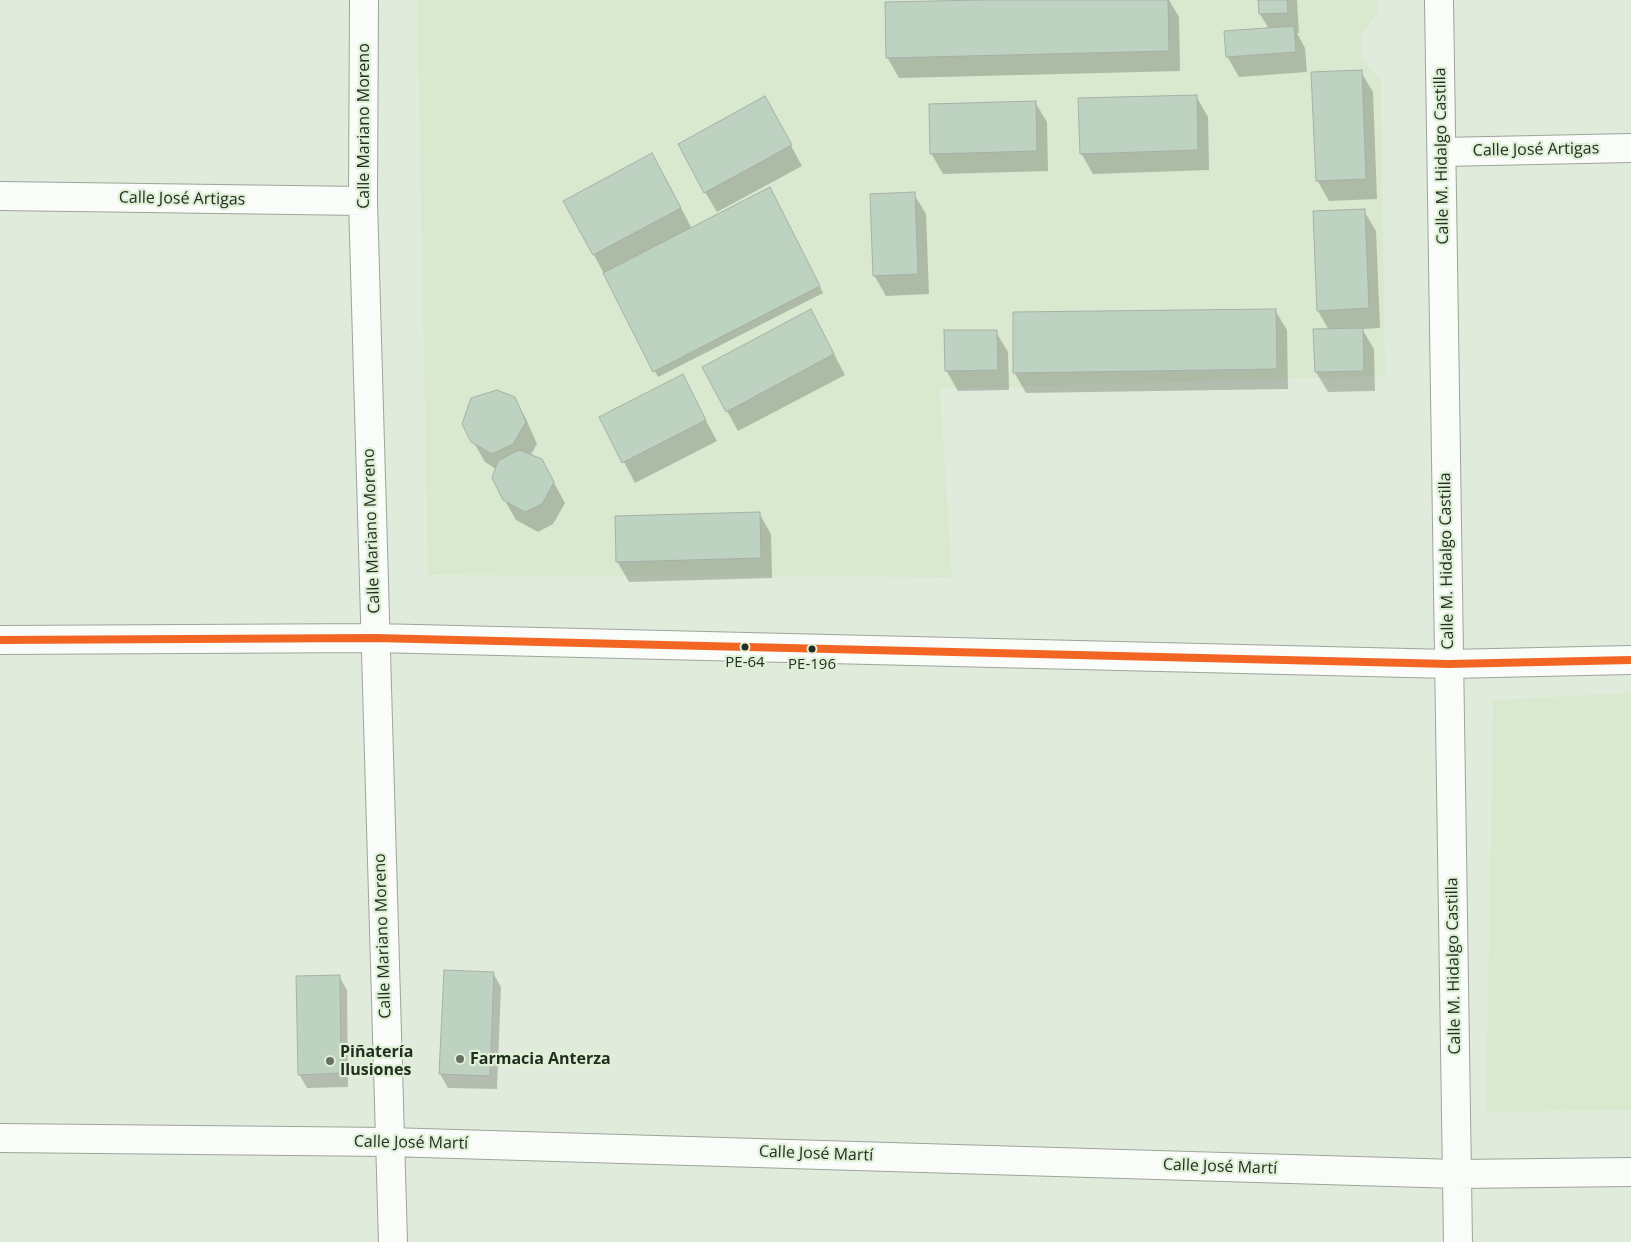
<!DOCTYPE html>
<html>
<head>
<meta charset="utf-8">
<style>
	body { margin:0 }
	canvas { display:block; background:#e1ebdc }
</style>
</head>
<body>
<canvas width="1631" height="1242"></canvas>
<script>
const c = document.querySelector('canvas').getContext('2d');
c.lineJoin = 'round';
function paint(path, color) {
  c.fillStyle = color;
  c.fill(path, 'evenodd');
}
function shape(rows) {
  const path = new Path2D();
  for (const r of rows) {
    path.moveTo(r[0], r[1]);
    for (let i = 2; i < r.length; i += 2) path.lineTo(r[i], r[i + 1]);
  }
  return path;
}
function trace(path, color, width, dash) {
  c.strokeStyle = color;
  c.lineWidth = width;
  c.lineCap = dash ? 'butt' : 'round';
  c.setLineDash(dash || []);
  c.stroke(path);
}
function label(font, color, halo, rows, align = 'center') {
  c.font = font + ' "Open Sans",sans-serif';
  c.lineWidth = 4.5;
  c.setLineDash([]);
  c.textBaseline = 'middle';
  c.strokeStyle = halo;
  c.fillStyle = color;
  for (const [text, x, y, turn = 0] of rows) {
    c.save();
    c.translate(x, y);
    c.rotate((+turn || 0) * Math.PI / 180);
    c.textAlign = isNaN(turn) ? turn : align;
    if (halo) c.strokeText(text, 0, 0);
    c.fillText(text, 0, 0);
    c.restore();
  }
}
const built = shape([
	[417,0,1378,0,1378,11,1361,35,1361,58,1381,80,1385,376,940,389,952,577,428,575],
	[1631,693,1631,1110,1486,1112,1493,700]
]);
const shadow = shape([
	[1035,0,1169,0,1179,17,1180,71,899,78,887,57],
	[1259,0,1297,0,1299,33,1297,33,1305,48,1307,72,1239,77,1227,56,1269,29,1260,14],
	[1361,72,1373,92,1377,199,1329,201,1317,180],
	[1196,96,1208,117,1209,170,1093,174,1081,153],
	[1035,102,1047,122,1048,171,943,174,931,153],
	[776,118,802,166,717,212,705,192],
	[664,175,692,229,773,195,823,293,658,377,594,255],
	[914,194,926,214,929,294,886,296,874,275],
	[1364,211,1376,231,1380,328,1362,329,1374,349,1375,391,1328,392,1316,372,1329,330,1318,311],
	[1275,310,1287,330,1288,389,1026,393,1014,372],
	[822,331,845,375,738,431,727,411],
	[996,332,1008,352,1009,390,958,391,946,370],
	[682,376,717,441,635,483,601,418],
	[514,398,526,419,537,444,530,456,553,481,565,503,553,524,538,532,516,520,504,499,496,469,485,462,473,441],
	[759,513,771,534,772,578,629,582,617,561],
	[493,973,501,987,497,1089,448,1088,440,1074],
	[339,976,347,990,348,1087,307,1088,299,1074]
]);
const building = shape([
	[982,0,1168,0,1169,51,886,58,885,2,982,0],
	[1258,0,1287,0,1288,13,1259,14,1258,0],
	[1294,26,1296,52,1226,57,1224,31,1294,26],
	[1362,70,1366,179,1316,181,1311,72,1362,70],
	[1197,95,1198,150,1080,154,1078,98,1197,95],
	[765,96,792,145,704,193,678,144,765,96],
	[1036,101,1037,151,930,154,929,104,1036,101],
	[652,153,681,208,593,255,563,201,652,153],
	[770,187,820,286,653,372,603,273,770,187],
	[915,192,918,274,873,276,870,194,915,192],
	[1365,209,1369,308,1317,311,1313,211,1365,209],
	[811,309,834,354,726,412,702,367,811,309],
	[1276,309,1277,369,1013,373,1013,312,1276,309],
	[1363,328,1364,371,1315,372,1313,329,1363,328],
	[944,330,997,330,998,370,945,371,944,330],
	[683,374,706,420,622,463,599,417,683,374],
	[497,390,515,397,526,422,513,444,492,454,471,442,462,424,471,398,497,390],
	[519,450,542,459,554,482,542,504,525,512,503,500,492,478,498,461,519,450],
	[760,512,761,558,616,562,615,516,760,512],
	[444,970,494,972,490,1076,439,1074,444,970],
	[340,975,341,1073,298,1075,296,976,340,975]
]);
const minor = shape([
	[364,0,363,201,393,1242],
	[1439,0,1458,1242],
	[1442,152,1631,148],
	[0,196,363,201],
	[0,640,375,638,1449,664,1631,660],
	[0,1138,389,1142,1457,1174,1631,1172]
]);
const bus1 = shape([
	[0,640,375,638,1449,664,1631,660]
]);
const markers = [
	[745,647,4.5,"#252d23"],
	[812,649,4.5,"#252d23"],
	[460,1059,5,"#677064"],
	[330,1061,5,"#677064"]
];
const busNames = [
	["PE-64",745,663],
	["PE-196",812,665]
];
const streetNames = [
	["Calle Mariano Moreno",364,126,-90],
	["Calle José Artigas",1536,150,-1],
	["Calle M. Hidalgo Castilla",1442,156,-91],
	["Calle José Artigas",182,199,1],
	["Calle Mariano Moreno",372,531,-92],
	["Calle M. Hidalgo Castilla",1447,561,-91],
	["Calle Mariano Moreno",383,936,-92],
	["Calle M. Hidalgo Castilla",1454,966,-91],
	["Calle José Martí",411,1143,1],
	["Calle José Martí",816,1154,2],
	["Calle José Martí",1220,1167,2]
];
const poiNames = [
	["Piñatería",340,1052],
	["Ilusiones",340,1070],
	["Farmacia Anterza",470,1059]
];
paint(built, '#d8e9d0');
paint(shadow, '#0003');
paint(building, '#bed2c2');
trace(building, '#a7b1a7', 1);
trace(minor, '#9da599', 30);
trace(minor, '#fafcfa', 28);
trace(bus1, '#f26522', 8);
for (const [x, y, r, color] of markers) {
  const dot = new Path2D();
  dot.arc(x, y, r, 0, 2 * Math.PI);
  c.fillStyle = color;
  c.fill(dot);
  trace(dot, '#def1d6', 2);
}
label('15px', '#252d23', '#def1d6', busNames);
label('16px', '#252d23', '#def1d6', streetNames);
label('bold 16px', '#252d23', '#def1d6', poiNames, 'left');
</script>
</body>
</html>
